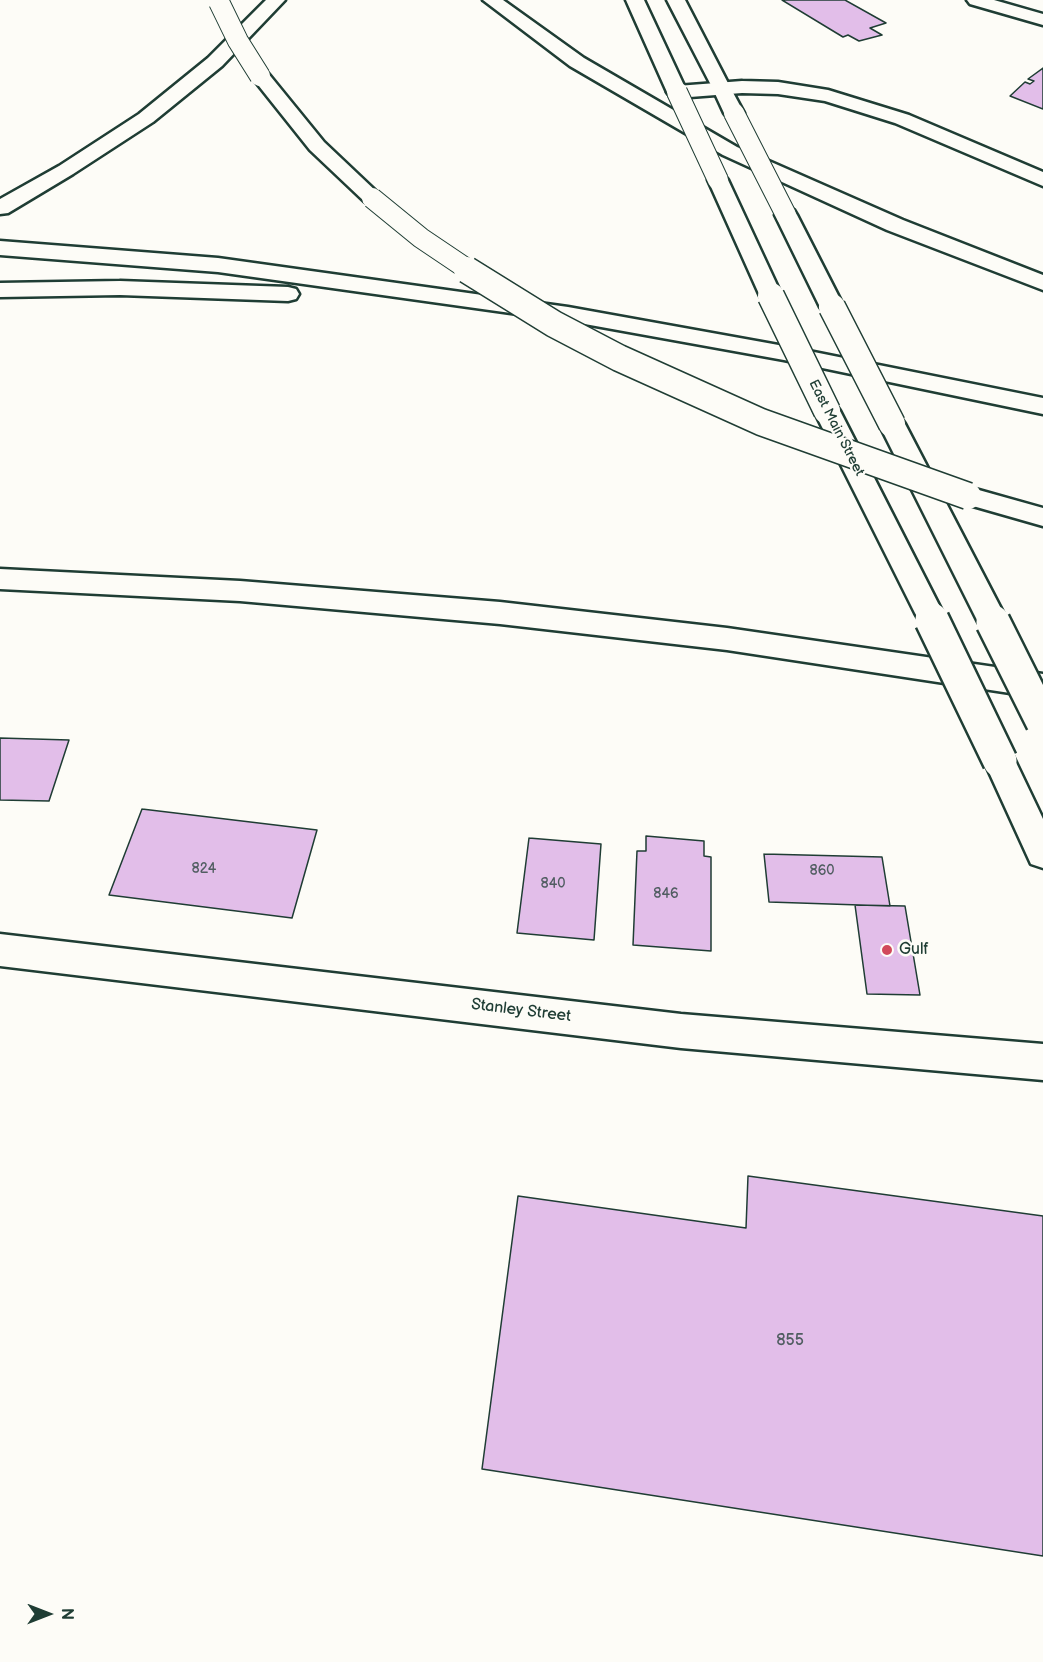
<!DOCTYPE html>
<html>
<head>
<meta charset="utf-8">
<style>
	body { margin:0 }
	#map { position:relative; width:1043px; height:1662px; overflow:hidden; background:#fdfcf7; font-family:"Balsamiq Sans",sans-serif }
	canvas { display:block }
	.north { position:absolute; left:18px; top:1584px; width:60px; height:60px; -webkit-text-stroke:4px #fdfcf7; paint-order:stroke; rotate:90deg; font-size:16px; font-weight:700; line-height:24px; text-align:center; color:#1f3d34 }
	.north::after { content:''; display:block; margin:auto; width:21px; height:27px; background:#1f3d34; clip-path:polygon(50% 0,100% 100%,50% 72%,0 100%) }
</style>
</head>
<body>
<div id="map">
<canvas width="1043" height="1662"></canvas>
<div class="north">N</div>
</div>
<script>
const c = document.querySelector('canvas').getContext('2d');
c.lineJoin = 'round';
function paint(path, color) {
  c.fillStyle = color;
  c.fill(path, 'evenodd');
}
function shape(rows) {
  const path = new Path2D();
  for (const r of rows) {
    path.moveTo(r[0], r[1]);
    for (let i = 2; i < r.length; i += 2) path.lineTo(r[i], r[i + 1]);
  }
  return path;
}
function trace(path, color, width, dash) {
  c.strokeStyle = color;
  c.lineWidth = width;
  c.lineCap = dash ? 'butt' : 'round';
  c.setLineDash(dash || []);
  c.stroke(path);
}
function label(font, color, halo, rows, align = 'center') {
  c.font = font + ' "Balsamiq Sans",sans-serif';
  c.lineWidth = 5;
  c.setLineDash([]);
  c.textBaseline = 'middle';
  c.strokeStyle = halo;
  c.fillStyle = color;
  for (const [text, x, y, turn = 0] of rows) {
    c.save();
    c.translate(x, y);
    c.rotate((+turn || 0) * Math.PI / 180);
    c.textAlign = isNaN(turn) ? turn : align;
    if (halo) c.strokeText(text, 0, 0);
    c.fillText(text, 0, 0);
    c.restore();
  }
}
const building = shape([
	[782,0,845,0,886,23,870,28,882,35,859,41,848,35,843,37,782,0],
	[1043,68,1043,109,1010,96,1025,82,1030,84,1034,81,1028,79,1043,68],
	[0,738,69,740,49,801,0,800,0,738],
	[142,809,317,830,292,918,109,895,142,809],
	[646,836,704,841,704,856,711,857,711,951,633,945,637,851,646,851,646,836],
	[529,838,601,844,594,940,517,933,529,838],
	[764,854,882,857,890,906,769,902,764,854],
	[855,905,905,906,920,995,867,994,855,905],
	[748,1176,1043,1216,1043,1556,482,1469,518,1196,746,1228,748,1176]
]);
const secondary = shape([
	[967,0,994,0,1043,14,1043,25,970,4,967,0],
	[721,81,728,83,730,87,744,113,741,117,727,117,724,113,712,87,714,83,721,81],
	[718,174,725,176,728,180,782,296,779,301,771,303,763,301,760,296,708,180,711,176,718,174],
	[786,209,794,210,797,215,844,307,840,312,832,314,824,312,820,307,775,215,778,210,786,209],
	[827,403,836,405,840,411,943,613,939,620,929,624,919,620,915,613,814,411,818,405,827,403],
	[892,416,901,418,905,424,1008,622,1003,630,993,633,983,630,978,622,879,424,883,418,892,416],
	[1000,748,1011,752,1043,819,1043,868,1031,864,984,761,989,752,1000,748],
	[0,934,681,1014,1043,1044,1043,1080,681,1048,0,966,0,934]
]);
const primary = shape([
	[626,0,644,0,687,92,684,96,670,96,667,92,626,0],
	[667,0,685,0,730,87,728,91,721,93,714,91,712,87,667,0]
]);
const highway = shape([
	[266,0,285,0,222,66,153,122,73,174,8,213,0,214,0,199,59,166,139,114,208,58,266,0],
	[483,0,503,0,584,58,737,147,903,220,1043,275,1043,290,887,230,723,155,570,66,483,0],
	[260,70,267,72,324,142,379,194,383,198,379,202,372,204,365,202,310,150,251,76,253,72,260,70],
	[742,81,778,82,828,90,909,115,1043,172,1043,186,895,123,825,101,778,94,742,93,677,98,670,96,667,92,670,88,677,86,742,81],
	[0,241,218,258,568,307,784,346,1043,398,1043,414,784,360,568,321,218,272,0,255,0,241],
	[120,281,288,287,296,289,299,294,296,299,288,301,120,295,0,297,0,283,120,281],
	[968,487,1043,508,1043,526,959,502,955,496,959,490,968,487],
	[0,569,240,581,500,602,727,628,1043,674,1043,698,727,650,500,624,240,601,0,589,0,569]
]);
const secondaryBridgeFar2 = shape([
	[677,92,718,180],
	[734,113,786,215]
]);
const secondaryBridgeFar1 = shape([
	[771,296,827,411],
	[832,307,892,424],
	[929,613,933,621]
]);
const secondaryBridge = shape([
	[932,620,1000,761],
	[993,622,1043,722]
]);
const highwayBridgeFar1 = shape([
	[219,2,238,41,260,76],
	[372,198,421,238,470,271]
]);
const highwayBridge = shape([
	[467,270,554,324,619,358,761,422,968,496]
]);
const markers = [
	[887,950,6,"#d1495b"]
];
const farStreetnames = [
	["East Main Street",836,428,63]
];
const numberNames = [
	["824",204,869],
	["860",822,871],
	["840",553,884],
	["846",666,894]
];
const poiNames = [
	["Gulf",899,950]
];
const streetNames = [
	["Stanley Street",521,1011,7]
];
const nearNumbernames = [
	["855",790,1341]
];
paint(building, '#e2bee9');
trace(building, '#1f3d34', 1.5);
trace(secondary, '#1f3d34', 5);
trace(primary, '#1f3d34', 5);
trace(highway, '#1f3d34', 5);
paint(secondary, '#fdfcf7');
paint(primary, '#fdfcf7');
paint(highway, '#fdfcf7');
trace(secondaryBridgeFar2, '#1f3d34', 22, []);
trace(secondaryBridgeFar1, '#1f3d34', 29, []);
trace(secondaryBridge, '#1f3d34', 38, []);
trace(highwayBridgeFar1, '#1f3d34', 22, []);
trace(highwayBridge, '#1f3d34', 29, []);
trace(secondaryBridgeFar2, '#fdfcf7', 20);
trace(secondaryBridgeFar1, '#fdfcf7', 26);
trace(secondaryBridge, '#fdfcf7', 33);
trace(highwayBridgeFar1, '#fdfcf7', 20);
trace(highwayBridge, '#fdfcf7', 26);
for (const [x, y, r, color] of markers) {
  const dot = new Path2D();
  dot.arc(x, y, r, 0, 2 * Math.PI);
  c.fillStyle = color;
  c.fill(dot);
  trace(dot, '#fdfcf7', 2);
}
label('14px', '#1f3d34', '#fdfcf7', farStreetnames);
label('14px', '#505d61', null, numberNames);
label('16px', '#1f3d34', '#fdfcf7', poiNames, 'left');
label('16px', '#1f3d34', '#fdfcf7', streetNames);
label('16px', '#505d61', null, nearNumbernames);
</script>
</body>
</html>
